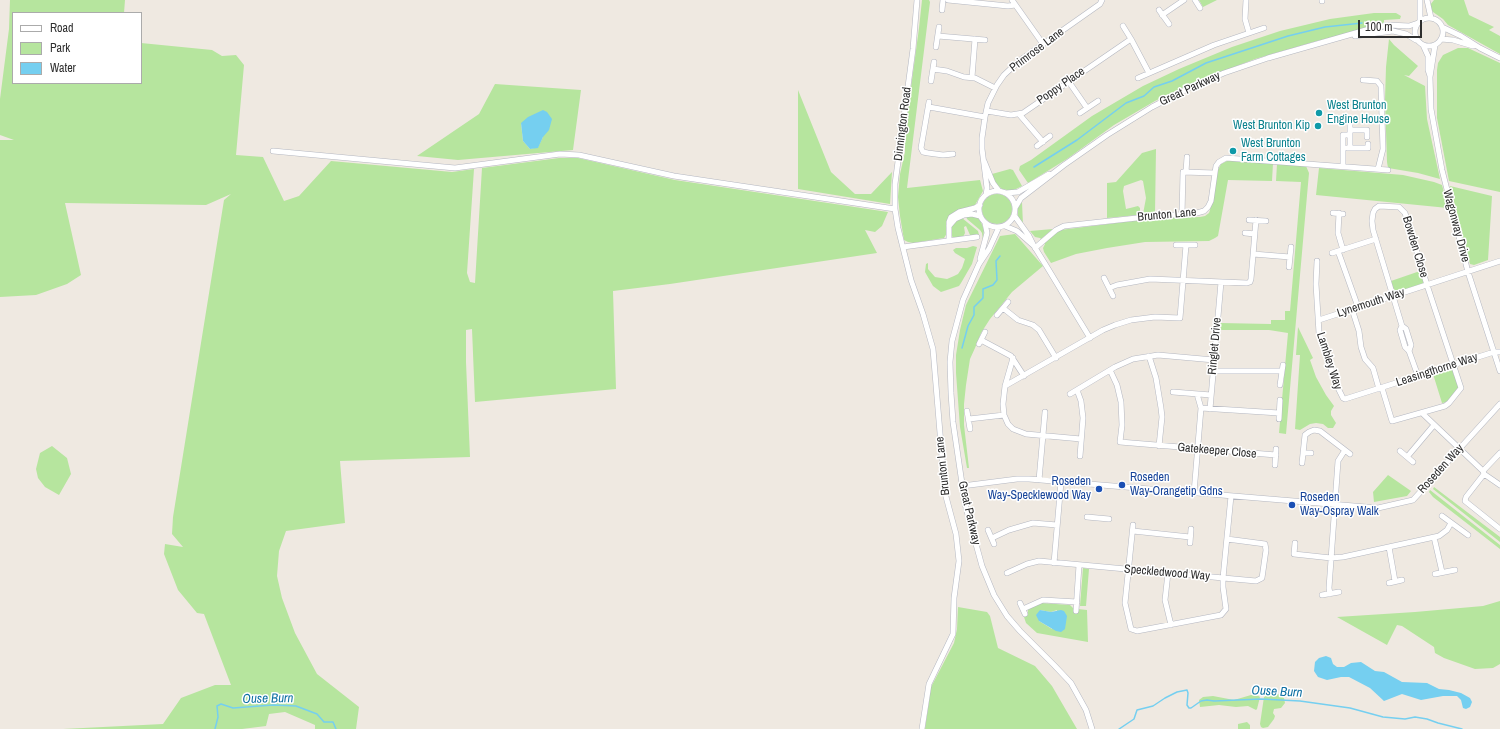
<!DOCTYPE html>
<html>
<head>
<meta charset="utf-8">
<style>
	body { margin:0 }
	#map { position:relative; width:1500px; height:729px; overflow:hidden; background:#efe9e1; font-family:"Archivo Narrow",sans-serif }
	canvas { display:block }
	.legend { position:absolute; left:12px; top:12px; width:130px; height:72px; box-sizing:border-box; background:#fff; border:1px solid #ababab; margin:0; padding:5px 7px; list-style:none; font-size:12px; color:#2e2e2e }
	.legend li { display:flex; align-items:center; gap:8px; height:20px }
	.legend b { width:20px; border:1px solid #ababab }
	.scale { position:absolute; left:1358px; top:20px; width:64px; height:18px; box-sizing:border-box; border:2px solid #2e2e2e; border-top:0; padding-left:5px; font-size:12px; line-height:14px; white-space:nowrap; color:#2e2e2e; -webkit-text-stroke:3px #fff; paint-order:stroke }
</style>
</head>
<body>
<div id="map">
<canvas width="1500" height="729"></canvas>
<ul class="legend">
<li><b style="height:5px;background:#fff"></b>Road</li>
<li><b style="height:11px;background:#b6e59e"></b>Park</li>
<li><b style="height:11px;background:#75cff0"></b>Water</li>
</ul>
<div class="scale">100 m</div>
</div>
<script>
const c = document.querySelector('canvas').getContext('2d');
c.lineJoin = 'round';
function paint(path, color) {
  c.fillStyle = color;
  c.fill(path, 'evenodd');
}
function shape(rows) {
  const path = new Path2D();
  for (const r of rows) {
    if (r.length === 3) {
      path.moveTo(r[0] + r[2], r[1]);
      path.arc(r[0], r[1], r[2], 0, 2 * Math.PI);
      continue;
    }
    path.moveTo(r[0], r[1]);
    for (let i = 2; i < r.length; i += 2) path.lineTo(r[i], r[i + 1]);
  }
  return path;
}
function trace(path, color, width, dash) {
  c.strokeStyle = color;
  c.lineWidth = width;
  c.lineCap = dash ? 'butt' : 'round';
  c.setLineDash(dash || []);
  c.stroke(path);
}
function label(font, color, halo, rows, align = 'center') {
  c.font = font + ' "Archivo Narrow",sans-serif';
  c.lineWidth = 3;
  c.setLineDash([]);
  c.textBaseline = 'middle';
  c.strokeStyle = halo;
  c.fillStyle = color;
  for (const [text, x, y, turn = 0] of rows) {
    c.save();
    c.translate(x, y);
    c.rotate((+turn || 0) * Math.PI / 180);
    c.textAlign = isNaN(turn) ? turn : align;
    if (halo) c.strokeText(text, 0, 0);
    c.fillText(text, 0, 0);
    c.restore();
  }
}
const green = shape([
	[10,0,125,0,124,13,13,13,13,83,141,83,141,43,212,50,222,56,236,55,244,65,236,155,263,157,284,201,299,196,331,161,452,172,474,169,467,273,470,282,475,283,482,168,559,158,578,158,675,180,888,212,882,226,875,232,865,230,877,253,670,284,613,291,616,389,475,402,472,329,466,330,466,362,470,457,340,461,345,523,286,531,279,551,277,576,282,598,295,633,317,674,359,707,356,729,315,729,315,725,285,712,269,714,266,726,242,729,63,729,163,724,181,698,215,685,231,685,204,614,197,613,178,590,164,554,165,544,183,547,172,534,173,517,224,200,231,194,206,205,65,203,81,275,67,284,36,295,0,297,0,140,14,140,0,135,0,99,9,29],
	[922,0,929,0,930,2,907,188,980,180,983,191,975,205,962,209,944,238,913,243,908,242,904,240,900,216,898,197,900,174,905,152,905,132,919,28],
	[1199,0,1217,0,1203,7],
	[1434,0,1464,0,1469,15,1494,27,1489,30,1500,36,1500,54,1448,25,1443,19,1433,12,1431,9,1430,5],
	[1374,13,1396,13,1401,16,1400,19,1384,20,1384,23,1376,26,1317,41,1255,59,1190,84,1155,101,1114,125,1067,159,1028,183,1019,170,1020,166,1031,160,1092,116,1143,86,1179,69,1232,47,1280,31,1330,19],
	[1389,39,1394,45,1418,66,1409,76,1404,75,1425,86,1427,119,1440,179,1418,173,1388,168,1387,162,1385,100,1386,67],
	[1458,48,1468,48,1500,63,1500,192,1449,181,1437,118,1437,70,1438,63,1443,55],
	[495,84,581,90,573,150,458,160,417,156,479,114],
	[521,123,543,137,538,147,530,149,523,141],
	[798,90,831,172,855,194,871,194,892,172,890,204,798,189],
	[1156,149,1155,213,1143,214,1146,198,1143,181,1141,180,1124,186,1123,191,1126,209,1138,206,1140,208,1140,213,1138,215,1107,218,1107,183,1116,182,1142,153],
	[1229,160,1273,163,1272,181,1228,180,1218,236,1215,238,1209,241,1145,242,1107,248,1076,254,1051,263,1044,252,1043,248,1045,244,1044,243,1060,230,1156,218,1200,217,1205,216,1209,213,1210,210,1217,172,1221,164],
	[1277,164,1306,166,1309,173,1286,434,1279,433,1288,333,1269,330,1220,330,1220,323,1271,324,1271,320,1285,320,1285,311,1290,311,1301,182,1276,181],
	[1319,168,1403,175,1434,182,1442,185,1448,208,1316,195],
	[1010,169,1013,170,1022,186,1012,191,1002,189,996,184,992,174],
	[1450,186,1492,196,1488,260,1474,265,1470,264],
	[997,209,15],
	[1022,202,1023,225,1018,217,1018,208],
	[969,215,978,218,981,222,984,230,983,240,982,233,980,230,967,219,966,216],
	[962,218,978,231,979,235,970,235,966,226,964,227,965,233,963,237,953,237,951,236,951,226,955,221],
	[1053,229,1041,239,1040,238,1035,237,1030,231],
	[1015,234,1043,266,1012,292,990,319,981,333,975,348,970,359,966,385,964,404,964,425,969,468,967,468,960,427,956,373,956,355,960,330,966,305,1000,236],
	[973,246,977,247,972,264,961,283,959,286,941,292,933,286,925,272,926,264,928,263,928,269,935,277,947,279,954,276,958,274,962,268,965,259,955,253,953,250,956,248,967,248],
	[1420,271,1425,284,1395,294,1391,281],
	[1298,327,1313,358,1310,360,1316,377,1326,395,1334,406,1331,411,1331,415,1336,423,1333,428,1328,428,1323,424,1316,423,1310,424,1300,430,1295,429,1300,355,1296,355],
	[1450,368,1453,368,1454,370,1453,373,1460,388,1447,402,1442,403,1433,374,1449,370],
	[52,446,67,458,71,474,59,495,45,487,38,478,36,469,40,453],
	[1388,475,1411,491,1407,496,1374,502,1373,492],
	[1434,487,1500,537,1500,542,1433,489],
	[1430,490,1500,545,1500,549,1433,497,1429,492],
	[1083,568,1089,569,1086,606,1080,606],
	[1500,601,1500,664,1493,668,1475,669,1444,658,1435,653,1434,647,1402,626,1397,625,1387,645,1337,617,1415,612,1483,606],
	[1041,603,1070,605,1074,609,1074,613,1077,613,1078,609,1087,610,1088,642,1037,633,1026,623,1024,617,1028,615,1028,609],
	[1040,610,1051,612,1057,610,1052,629,1039,621],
	[958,607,987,612,990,616,998,648,1035,666,1052,686,1077,729,925,729,931,687,954,643,957,629],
	[1270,693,1282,695,1284,698,1285,703,1281,708,1274,709,1273,713,1275,716,1274,719,1268,727,1263,728,1261,727,1260,724,1264,697],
	[1251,695,1257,695,1260,697,1257,709,1256,710,1248,706,1236,707,1219,705,1200,707,1199,700,1203,697,1213,696,1234,700],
	[1247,722,1250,725,1250,729,1238,729,1238,724]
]);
const water = shape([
	[543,110,547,112,552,119,549,130,543,137,538,148,530,149,523,141,521,123,528,117],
	[1040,610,1051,612,1061,610,1064,611,1067,616,1065,629,1061,632,1056,631,1039,621,1036,615],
	[1326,656,1331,658,1333,664,1337,667,1344,667,1351,663,1361,662,1375,671,1384,672,1402,682,1427,683,1439,689,1449,690,1461,693,1470,698,1472,702,1470,707,1466,709,1463,708,1461,700,1457,696,1443,696,1421,700,1402,694,1384,701,1370,688,1349,677,1341,677,1327,680,1318,677,1314,671,1315,662,1319,658]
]);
const stream = shape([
	[1034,167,1077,140,1126,103,1144,96,1154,87,1172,81,1206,63,1288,36,1325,27,1362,23],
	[962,348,968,326,974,315,974,307,983,298,983,289,993,285,997,280,996,261,1000,256],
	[215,729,218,717,217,706,221,704,233,708,273,705,296,706,317,714,324,722,333,722,336,729],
	[1119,729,1134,719,1137,710,1153,706,1165,698,1177,692,1187,690,1188,693,1187,705,1189,708,1191,708,1201,701,1207,700,1214,701,1261,699,1300,701,1350,708,1383,717,1405,719,1415,717,1427,719,1438,723,1462,729]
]);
const minor = shape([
	[917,0,913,49,895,184,895,209,898,228,911,280,923,314,933,349,945,493,956,534,959,561,954,598,953,634,929,684,922,729],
	[948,0,1008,6,1015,5],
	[1012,0,1043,44],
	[1195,0,1200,8],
	[1246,0,1245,19,1249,33],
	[1427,0,1431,18],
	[1322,1,1322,0],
	[942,10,943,0],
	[1159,10,1169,24],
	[1162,15,1184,0],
	[1429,32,14],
	[1420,21,1420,0],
	[1442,27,1461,36,1480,48,1500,58],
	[938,36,985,40],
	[1355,36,1393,31,1406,34,1416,40],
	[1131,39,1149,73],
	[1441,39,1453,40,1473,46],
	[1423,45,1428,56,1428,70,1430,76],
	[1435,45,1430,77,1431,109,1442,170,1468,272,1500,371],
	[936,47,939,27],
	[933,69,947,71,964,77,975,78,995,88],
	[972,77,975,39],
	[1138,78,1214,45,1264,28],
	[1363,80,1377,81,1381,86,1383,149,1378,169],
	[931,81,934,62],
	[1069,82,1087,108],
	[929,102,921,148,923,152,928,153,943,155,953,154],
	[929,107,985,117],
	[987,111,1011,115,1023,113,1131,39,1123,26],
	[1080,113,1098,101],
	[1019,114,1043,142],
	[1350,119,1350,148],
	[1350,130,1367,130,1367,137],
	[1037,146,1050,136],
	[1347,148,1368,148,1368,144],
	[273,151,455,168,560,154,579,155,674,176,895,209],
	[984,161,993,183,999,191],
	[1343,166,1343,135,1350,135],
	[1186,172,1187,157],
	[997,209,18],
	[1006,193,1018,192,1049,174],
	[986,195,987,188,982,149,982,138,985,117,988,103,997,85,1004,75,1019,61,1100,4,1102,0],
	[1015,208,1021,198,1064,165,1107,135,1152,107,1189,88,1224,73,1268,58,1373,28,1388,25,1409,26,1418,23],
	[1333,213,1343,214],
	[1339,213,1338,233,1343,250],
	[1182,215,1183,172,1215,173],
	[1249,220,1266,221],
	[949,226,955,219,964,215,972,214,980,216],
	[1005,226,1017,231,1034,246,1029,236,1014,215],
	[999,227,989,249,979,264,963,300,952,341,950,362,951,393,953,422,965,504,982,566,994,595,1007,616,1020,631,1054,665,1071,683,1086,710,1092,729],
	[1245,233,1255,234],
	[949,241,949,222,951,217,959,212,975,208,980,205],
	[1176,245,1195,245],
	[1034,246,1047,267,1090,338],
	[903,247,977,237],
	[1035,248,1056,230,1064,226,1155,216,1193,214,1204,211,1208,207,1211,201,1216,166,1219,162,1226,158,1388,170],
	[1338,251,1358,307],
	[1332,253,1376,239],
	[1253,254,1290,257],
	[980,259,987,233,985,223],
	[1317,261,1316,284,1319,333,1336,384,1343,398,1345,399,1494,352,1500,352],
	[1289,267,1291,247],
	[1104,278,1113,296],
	[1109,288,1117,285,1150,279,1247,283,1250,282,1251,279,1256,220],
	[1003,308,1018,320,1033,325,1039,330,1056,358],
	[1352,309,1359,331,1361,347,1365,359,1373,368,1379,389],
	[997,315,1008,302],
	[1319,320,1500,261],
	[981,340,1011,356,1024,376],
	[979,344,985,332],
	[1409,351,1405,347,1400,330,1402,326,1406,329,1411,345,1409,351,1418,376],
	[1149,356,1156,378,1161,408,1162,417,1159,446],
	[1013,358,1005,386,1003,404,1004,415,1008,424,1013,429,1026,434,1081,439],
	[1110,370,1117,385,1121,402,1122,425,1120,442,1276,455],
	[1213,371,1282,371],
	[1280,385,1283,365],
	[1005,386,1103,330,1115,325,1131,320,1155,317,1180,318,1186,245],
	[1382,388,1392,421,1445,406,1449,403,1461,388,1427,285,1405,213,1399,207,1379,206,1375,209,1373,213,1372,221,1373,230,1402,326],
	[1077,390,1081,401,1083,418,1080,456],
	[1173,392,1211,395],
	[1070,394,1115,367,1133,359,1158,355,1214,360],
	[1201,408,1279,413],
	[1210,409,1221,282],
	[967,411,970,429],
	[1422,413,1483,471,1484,474,1500,485],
	[969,419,1004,415],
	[1279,419,1280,400],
	[1400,451,1413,462],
	[1303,453,1311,453],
	[1407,457,1434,425],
	[1302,463,1305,435,1309,432,1314,430,1320,431,1350,454],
	[1275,465,1276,449],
	[1483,471,1500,453],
	[1484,474,1466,497,1465,501,1500,529],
	[1039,480,1045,412],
	[962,486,1017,479,1029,479,1378,508,1413,500,1500,404],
	[1194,493,1201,408,1197,394],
	[1442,516,1468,535],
	[1087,517,1109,519],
	[1133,525,1125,603,1131,629,1137,631,1221,615,1226,609,1223,587,1223,578,1231,496],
	[988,530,994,544],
	[1133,531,1190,537],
	[1434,537,1442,572],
	[992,538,1009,530,1033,523,1057,525],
	[1190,543,1191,529],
	[1295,543,1294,554,1331,558,1343,557,1439,536,1447,530,1451,523],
	[1389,547,1395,581],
	[1054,563,1061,482],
	[1007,573,1027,564,1039,561,1256,581,1262,578,1266,550,1265,544,1227,539],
	[1168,573,1165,600,1171,625],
	[1435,574,1455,570],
	[1389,583,1402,580],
	[1330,594,1329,588,1338,461,1345,450],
	[1322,595,1339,592],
	[1020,603,1025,614],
	[1023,609,1043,600,1077,602],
	[1076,611,1079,565]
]);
const markers = [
	[1319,113,4,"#0f9aa8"],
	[1318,126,4,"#0f9aa8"],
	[1233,151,4,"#0f9aa8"],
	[1122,485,4,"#1a4fb4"],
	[1099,489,4,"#1a4fb4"],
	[1292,505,4,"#1a4fb4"]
];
const streetNames = [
	["Primrose Lane",1037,50,-37],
	["Poppy Place",1061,86,-35],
	["Great Parkway",1190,89,-25],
	["Dinnington Road",903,124,-83],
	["Brunton Lane",1167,215,-5],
	["Wagonway Drive",1456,226,75],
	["Bowden Close",1415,247,73],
	["Lynemouth Way",1371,303,-18],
	["Ringlet Drive",1215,346,-85],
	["Lambley Way",1329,361,72],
	["Leasingthorne Way",1437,370,-18],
	["Gatekeeper Close",1217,451,5],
	["Brunton Lane",943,466,-96],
	["Roseden Way",1441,469,-48],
	["Great Parkway",969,513,77],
	["Speckledwood Way",1167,573,5]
];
const cultureNames = [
	["West Brunton",1327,106],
	["Engine House",1327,120],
	["West Brunton Kip",1310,126,"right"],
	["West Brunton",1241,144],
	["Farm Cottages",1241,158]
];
const transitNames = [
	["Roseden",1130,478],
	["Way-Orangetip Gdns",1130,492],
	["Roseden",1091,482,"right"],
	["Way-Specklewood Way",1091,496,"right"],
	["Roseden",1300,498],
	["Way-Ospray Walk",1300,512]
];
const waterNames = [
	["Ouse Burn",1277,692,3],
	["Ouse Burn",268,699,-1]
];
paint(green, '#b6e59e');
paint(water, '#75cff0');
trace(stream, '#75cff0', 1.5);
trace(minor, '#b4b7c1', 6);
trace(minor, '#fff', 5);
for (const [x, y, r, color] of markers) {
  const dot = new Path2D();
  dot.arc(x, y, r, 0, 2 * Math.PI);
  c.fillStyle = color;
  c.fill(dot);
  trace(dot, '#fff', 1.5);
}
label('12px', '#2e2e2e', '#fff', streetNames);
label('12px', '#0d838f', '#fff', cultureNames, 'left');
label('12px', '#164399', '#fff', transitNames, 'left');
label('italic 13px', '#0d6fa3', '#fff', waterNames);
</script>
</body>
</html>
